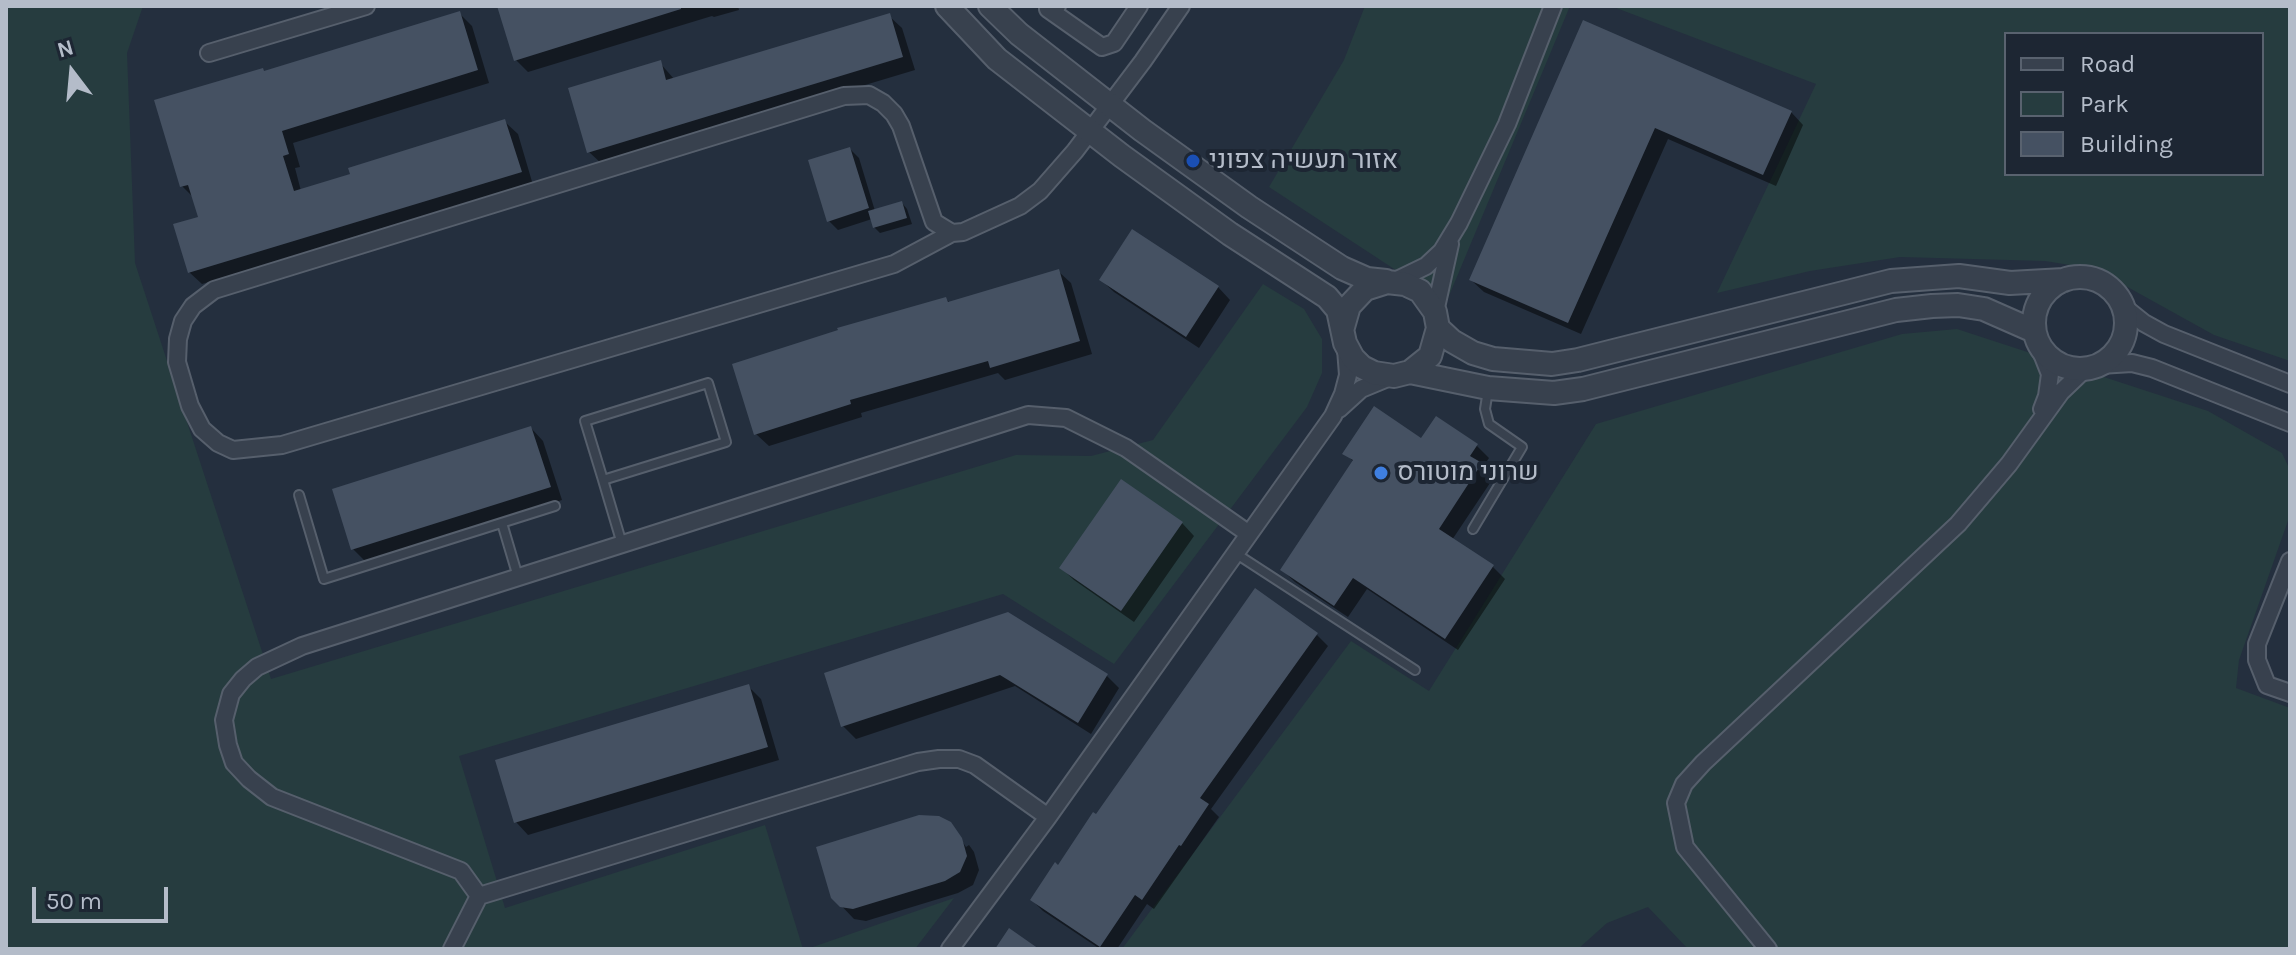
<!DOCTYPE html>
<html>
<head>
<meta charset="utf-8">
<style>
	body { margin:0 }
	#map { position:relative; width:2296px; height:955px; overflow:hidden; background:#242f3e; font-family:Karla,sans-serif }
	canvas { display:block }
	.frame { position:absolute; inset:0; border:8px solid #b4bcc9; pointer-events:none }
	.legend { position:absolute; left:2004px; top:32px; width:260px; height:144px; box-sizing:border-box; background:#1d2633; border:2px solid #59626f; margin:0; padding:10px 14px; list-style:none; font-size:24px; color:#b4bcc9 }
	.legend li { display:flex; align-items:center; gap:16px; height:40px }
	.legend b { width:40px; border:2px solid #59626f }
	.north { position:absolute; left:32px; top:32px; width:80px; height:80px; -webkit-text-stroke:6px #1d2633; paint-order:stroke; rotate:344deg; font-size:22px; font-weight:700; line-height:32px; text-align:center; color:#b4bcc9 }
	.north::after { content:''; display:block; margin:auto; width:28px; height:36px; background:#b4bcc9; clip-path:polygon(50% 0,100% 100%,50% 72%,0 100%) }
	.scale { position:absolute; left:32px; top:887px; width:136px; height:36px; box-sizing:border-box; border:4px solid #b4bcc9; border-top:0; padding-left:10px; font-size:24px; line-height:28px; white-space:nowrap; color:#b4bcc9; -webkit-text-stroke:6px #1d2633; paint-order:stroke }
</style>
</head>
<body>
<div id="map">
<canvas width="2296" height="955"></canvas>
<div class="frame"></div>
<ul class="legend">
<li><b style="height:10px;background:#38414e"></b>Road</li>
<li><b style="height:22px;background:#263c3f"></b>Park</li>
<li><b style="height:22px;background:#455162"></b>Building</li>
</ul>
<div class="north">N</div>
<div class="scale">50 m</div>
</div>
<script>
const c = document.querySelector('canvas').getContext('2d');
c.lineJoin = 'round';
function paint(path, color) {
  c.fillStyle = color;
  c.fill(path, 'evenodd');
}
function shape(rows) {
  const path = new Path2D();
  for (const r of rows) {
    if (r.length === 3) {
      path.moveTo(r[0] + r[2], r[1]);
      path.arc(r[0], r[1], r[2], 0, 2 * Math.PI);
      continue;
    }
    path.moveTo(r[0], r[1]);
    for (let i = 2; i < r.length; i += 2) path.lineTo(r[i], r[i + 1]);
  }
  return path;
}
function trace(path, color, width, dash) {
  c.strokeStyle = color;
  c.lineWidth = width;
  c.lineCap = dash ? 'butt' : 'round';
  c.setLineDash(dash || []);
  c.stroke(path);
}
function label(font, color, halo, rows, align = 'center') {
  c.font = font + ' Karla,Heebo,sans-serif';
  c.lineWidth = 8;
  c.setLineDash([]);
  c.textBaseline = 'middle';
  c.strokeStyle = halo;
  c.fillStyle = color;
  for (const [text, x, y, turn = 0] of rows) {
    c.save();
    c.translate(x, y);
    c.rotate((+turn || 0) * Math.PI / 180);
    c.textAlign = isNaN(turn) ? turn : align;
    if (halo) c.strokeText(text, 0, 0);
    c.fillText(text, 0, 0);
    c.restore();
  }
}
const green = shape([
	[6,6,143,6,127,53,135,263,271,679,1016,455,1091,456,1153,440,1263,284,1304,309,1322,339,1322,373,1307,407,1114,664,1003,594,459,756,505,908,765,825,803,949,6,949],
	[1365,6,1570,6,1446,303,1269,187,1344,60],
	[1611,6,2290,6,2290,361,2214,335,2095,269,2045,261,1900,257,1810,271,1717,293,1816,84],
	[2006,34,2262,34,2262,174,2006,174],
	[1957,329,2208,411,2282,453,2290,470,2290,515,2239,660,2236,688,2290,708,2290,949,1688,949,1648,907,1607,923,1578,949,1122,949,1351,641,1429,691,1596,424,1902,334],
	[954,898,915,949,807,949]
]);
const shadow = shape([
	[500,6,738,6,739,10,714,17,712,16,528,72,516,60],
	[459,13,472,26,489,83,293,143,300,167,295,168,301,191,505,122,518,134,533,185,202,284,189,272,200,218,194,198,182,186,265,73],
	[889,16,902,28,915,70,602,164,589,152,660,63,674,79],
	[1584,23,1791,112,1803,125,1776,186,1668,139,1581,334,1484,292,1471,280],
	[850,149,859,158,875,211,902,203,907,209,912,224,880,233,874,227,872,219,838,230,829,221],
	[1058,271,1071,283,1092,354,1005,380,998,373,861,413,862,417,769,446,756,434,946,299,950,303],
	[1101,280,1218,287,1230,300,1199,348,1114,292],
	[531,428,543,441,562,500,365,561,353,549],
	[1422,441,1477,446,1489,458,1483,467,1494,477,1452,540,1493,567,1505,579,1458,650,1367,589,1348,617,1295,582,1282,570,1354,462,1345,453],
	[1182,523,1194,536,1134,622,1074,580,1061,568],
	[1008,614,1107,676,1119,688,1091,734,1015,686,856,739,843,726,826,674],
	[1317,635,1328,646,1211,809,1219,817,1154,909,1147,904,1117,949,1100,949,1043,911,1032,900,1097,817],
	[748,686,761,699,779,760,528,835,516,822],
	[950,823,966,847,969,845,974,852,979,870,973,885,958,893,866,921,854,919,833,897]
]);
const building = shape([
	[497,6,681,6,681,9,514,61],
	[460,11,478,70,282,131,289,154,283,156,294,191,350,174,348,168,505,119,522,172,188,273,173,224,198,217,188,185,180,187,154,100,263,68,264,71],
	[890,13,903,57,587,153,568,88,661,60,666,80],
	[1583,20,1792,111,1763,175,1655,128,1568,323,1469,280],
	[850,147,869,208,827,222,808,160],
	[902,201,907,218,873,228,868,211],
	[1132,229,1219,286,1186,337,1099,280],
	[1059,269,1080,341,990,368,988,361,850,400,851,404,754,435,732,364,838,330,837,328,946,297,948,302],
	[1374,406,1421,438,1436,416,1478,444,1470,456,1482,463,1439,529,1494,565,1445,639,1353,578,1334,606,1280,570,1353,460,1342,454],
	[531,426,551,487,351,550,332,489],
	[1121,479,1183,522,1121,611,1059,568],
	[1255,588,1318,633,1200,798,1209,804,1181,846,1179,845,1142,900,1135,895,1100,947,1030,900,1055,862,1058,865,1093,812,1096,814],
	[1008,612,1108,674,1078,723,1000,675,841,727,824,673],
	[749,684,768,747,514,823,495,760],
	[919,815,939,816,951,822,962,838,967,856,960,872,945,881,853,909,840,907,831,898,816,847],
	[1009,928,1039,949,995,949]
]);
const service = shape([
	[708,383,726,442,603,480,585,421,708,383],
	[603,480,622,544],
	[299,495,324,579,555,506],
	[502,523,518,577],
	[1473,529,1522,447,1489,424,1485,409,1488,390],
	[1235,553,1415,670]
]);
const minor = shape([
	[1057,6,1048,9,1102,47,1114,43,1139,6],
	[209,53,366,6],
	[952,233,894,264,282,445,233,450,218,443,202,429,190,406,177,362,178,339,183,321,193,306,214,290,844,96,869,95,883,103,894,114,901,126,934,222,952,233,963,232,1020,206,1040,191,1075,151,1143,61,1181,6],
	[1393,282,1426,266,1442,251,1459,223,1507,124,1553,6],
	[2124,307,2144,323,2164,334,2290,384],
	[1435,312,1450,244],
	[2039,346,2050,374,2047,396,2042,409],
	[2100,365,2132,363,2152,368,2290,423],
	[1339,409,1361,389,1390,377],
	[2290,561,2257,644,2257,660,2267,685,2290,693],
	[479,896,461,871,272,797,249,779,234,763,228,745,224,720,231,694,243,679,257,667,302,646,1028,415,1066,418,1126,448,1249,534],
	[452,949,479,896,918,762,939,759,959,759,975,765,1048,817],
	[950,949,1048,817,1333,416,1343,394,1348,375,1346,349],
	[1768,949,1685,847,1676,803,1684,784,1703,763,1958,524,2009,464,2061,392,2085,369]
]);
const tertiary = shape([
	[947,6,997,59,1122,156,1230,234,1327,297,1338,310,1345,343,1353,358,1362,367,1374,373,1394,376,1410,372,1430,356,1438,328,1435,312,1420,291,1405,284,1387,282,1365,289,1349,306,1343,327],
	[990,6,1019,34,1142,130,1249,207,1342,268,1367,279,1386,281],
	[2080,323,46],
	[1438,328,1452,341,1473,353,1493,359,1552,364,1578,360,1891,281,1959,276,2010,283,2064,280],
	[1410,372,1488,388,1554,393,1583,389,1896,310,1932,306,1958,305,1984,309,2034,331]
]);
const markers = [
	[1193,161,8,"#1a4fb4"],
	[1381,473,8,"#3f7fe0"]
];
const poiNames = [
	["אזור תעשיה צפוני",1209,161],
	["שרוני מוטורס",1397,473]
];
paint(green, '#263c3f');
paint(shadow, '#0007');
paint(building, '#455162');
trace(service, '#565f6c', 12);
trace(minor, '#565f6c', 20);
trace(tertiary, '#565f6c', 26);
trace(service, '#38414e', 8);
trace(minor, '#38414e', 16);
trace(tertiary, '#38414e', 22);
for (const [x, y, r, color] of markers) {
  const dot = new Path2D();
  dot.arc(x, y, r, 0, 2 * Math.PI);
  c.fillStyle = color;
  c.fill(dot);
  trace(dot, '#1d2633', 3);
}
label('26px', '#b4bcc9', '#1d2633', poiNames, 'left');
</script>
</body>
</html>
